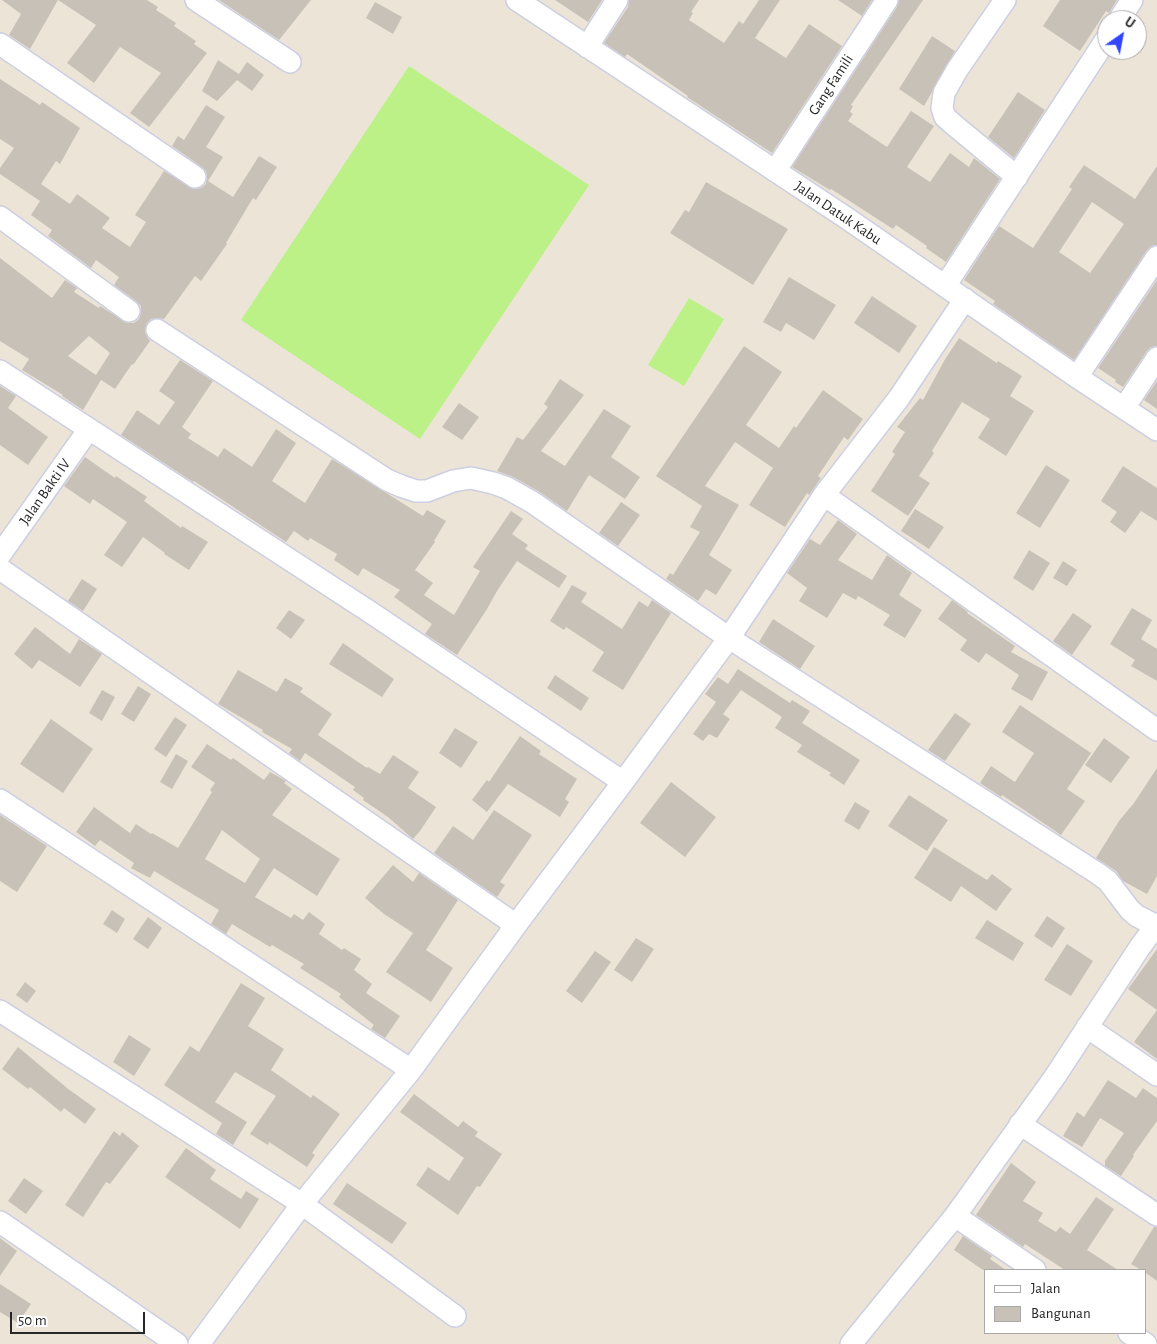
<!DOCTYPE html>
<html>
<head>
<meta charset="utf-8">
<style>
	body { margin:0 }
	#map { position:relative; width:1157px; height:1344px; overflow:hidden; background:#ece5d7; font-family:"Alegreya Sans",sans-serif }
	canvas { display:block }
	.legend { position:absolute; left:984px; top:1269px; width:162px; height:65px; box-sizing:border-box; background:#fff; border:1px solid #a9a9a9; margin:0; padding:6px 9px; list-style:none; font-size:15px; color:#272727 }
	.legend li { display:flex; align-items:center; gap:10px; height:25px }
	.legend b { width:25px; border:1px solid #a9a9a9 }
	.north { position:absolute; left:1097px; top:10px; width:50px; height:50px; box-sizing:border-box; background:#fff; border:1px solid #a9a9a9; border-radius:50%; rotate:33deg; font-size:14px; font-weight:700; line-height:20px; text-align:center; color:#272727 }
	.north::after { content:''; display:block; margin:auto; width:18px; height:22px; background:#3144ff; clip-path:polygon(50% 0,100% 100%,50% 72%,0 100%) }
	.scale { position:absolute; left:10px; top:1312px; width:135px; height:22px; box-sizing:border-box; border:2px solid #272727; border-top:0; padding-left:6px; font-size:15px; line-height:18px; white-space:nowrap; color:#272727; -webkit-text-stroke:4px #fff; paint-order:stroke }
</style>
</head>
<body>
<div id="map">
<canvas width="1157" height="1344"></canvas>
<ul class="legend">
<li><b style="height:6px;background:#fff"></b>Jalan</li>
<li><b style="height:14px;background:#c7c1b7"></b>Bangunan</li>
</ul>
<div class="north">U</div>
<div class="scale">50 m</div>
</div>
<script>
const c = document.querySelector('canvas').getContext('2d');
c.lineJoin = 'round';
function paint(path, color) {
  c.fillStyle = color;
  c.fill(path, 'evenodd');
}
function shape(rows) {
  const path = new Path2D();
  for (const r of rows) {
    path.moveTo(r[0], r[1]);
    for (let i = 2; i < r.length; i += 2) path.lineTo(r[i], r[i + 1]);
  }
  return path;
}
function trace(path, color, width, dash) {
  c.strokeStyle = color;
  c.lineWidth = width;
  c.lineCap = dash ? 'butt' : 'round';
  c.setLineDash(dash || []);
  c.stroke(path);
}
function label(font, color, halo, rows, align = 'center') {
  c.font = font + ' "Alegreya Sans",sans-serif';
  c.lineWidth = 5;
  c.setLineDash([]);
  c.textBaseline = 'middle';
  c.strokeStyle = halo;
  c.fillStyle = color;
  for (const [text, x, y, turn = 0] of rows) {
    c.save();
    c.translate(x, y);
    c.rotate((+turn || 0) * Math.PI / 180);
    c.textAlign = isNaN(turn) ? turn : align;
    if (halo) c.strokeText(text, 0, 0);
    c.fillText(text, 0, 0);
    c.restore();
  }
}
const pitch = shape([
	[409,66,589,185,420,439,241,320],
	[689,298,724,319,684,386,648,365]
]);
const building = shape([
	[2,0,147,0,158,7,156,10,176,23,174,26,196,41,194,44,207,53,149,127,130,113,161,73,120,47,94,83,67,63,96,25,58,0,30,49,9,35,21,14],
	[219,0,311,0,279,40],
	[555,0,602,0,588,22],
	[629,0,699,0,691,12,693,13,689,20,724,43,739,21,743,24,759,0,780,0,755,38,786,58,809,24,842,46,772,153,687,97,688,96,627,54,625,57,604,43,628,7],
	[838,0,872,0,862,16],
	[899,0,923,0,851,105,853,106,850,112,853,114,848,121,887,147,911,111,934,126,907,167,930,182,950,153,969,167,974,158,1000,179,946,262,926,248,927,246,896,225,893,229,831,189,830,190,792,167,897,7],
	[1060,0,1117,0,1109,13,1106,11,1080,51,1043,26],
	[375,2,402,17,393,34,366,18],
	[932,36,955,51,924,106,899,89],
	[218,60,239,74,247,62,264,75,252,91,237,80,217,101,202,91],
	[0,79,40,105,42,102,80,128,60,164,56,161,41,184,70,204,77,194,110,218,102,228,130,247,146,222,135,215,164,171,194,189,201,188,206,184,207,177,206,171,202,167,172,146,178,136,184,140,206,105,225,117,206,147,223,157,208,181,233,197,259,156,277,167,256,200,253,198,226,243,227,244,201,281,195,276,164,319,157,318,151,319,147,323,145,330,146,335,150,341,133,365,132,364,115,389,101,380,83,410,62,396,63,395,22,370,29,359,0,341,0,258,52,298,65,280,77,288,74,292,99,308,100,306,127,323,134,323,139,319,141,313,141,306,136,301,114,285,119,277,96,260,91,268,48,236,52,230,31,215,40,201,0,174,0,168,14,148,0,139],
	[89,336,110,353,96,375,68,356],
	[1018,92,1045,110,1014,158,988,137],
	[1084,165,1135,199,1157,166,1157,245,1151,246,1147,250,1074,360,993,304,995,301,964,280,999,226,1033,248,1072,189,1069,187],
	[1092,202,1124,224,1090,273,1059,252],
	[706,182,788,229,753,285,670,233,685,210,689,212],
	[789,277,836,305,814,340,786,323,781,332,763,322],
	[1157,280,1157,346,1151,347,1147,351,1123,387,1115,382,1116,380,1098,368],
	[872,296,917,326,899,353,854,323],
	[959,338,997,363,998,361,1022,376,1010,396,1034,411,1006,456,978,438,990,419,962,402,932,451,934,453,919,476,930,483,908,516,871,491,895,454,892,452,905,432,897,427,920,398,923,400,944,361],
	[744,346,782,372,746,425,779,448,794,426,796,428,823,390,863,419,848,440,844,437,818,476,821,478,809,495,807,493,785,527,749,505,773,468,735,442,705,486,739,505,709,555,732,570,716,595,706,589,698,601,666,579,670,573,673,575,700,532,690,527,702,506,656,476],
	[180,360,213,381,182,427,191,434,188,438,218,457,224,448,252,467,276,429,296,443,272,481,305,503,332,459,423,516,427,510,446,521,434,541,435,542,415,570,433,583,424,595,454,615,480,571,473,567,511,511,523,519,512,534,528,545,525,549,567,576,559,588,517,561,497,591,487,609,457,655,425,634,432,624,394,597,400,590,363,568,358,576,334,560,337,554,310,538,308,541,294,531,286,542,194,481,193,482,121,435,137,410,159,425,175,402,159,391],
	[560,379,584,395,541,451,565,466,604,409,631,426,611,457,640,477,625,499,589,475,567,511,538,491,513,477,497,471,517,437,523,440,548,407,544,404],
	[1157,381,1157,409,1144,400],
	[0,386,16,396,8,408,48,437,28,465,0,445],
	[459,403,479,417,462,440,442,427],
	[85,457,115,478,116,476,147,497,144,501,181,528,182,526,208,542,189,570,164,554,165,553,143,537,122,567,104,555,127,522,93,499,90,504,64,486],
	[1046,465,1070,480,1040,528,1016,513],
	[1123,466,1157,488,1157,521,1141,511,1125,533,1110,522,1117,512,1101,501],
	[621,502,640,515,618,546,599,533],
	[915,509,944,527,929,549,901,531],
	[838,520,857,534,838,560,872,580,887,555,912,573,899,595,922,610,905,638,883,625,890,615,858,596,856,600,843,593,827,618,799,601,807,588,787,573,810,539,820,545],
	[1029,550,1050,563,1033,591,1013,578],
	[1063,561,1077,570,1067,586,1053,578],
	[82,579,97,589,83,611,68,601],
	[572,585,587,593,581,602,622,629,639,601,648,607,652,600,671,613,623,690,592,671,604,652,566,627,564,630,550,621],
	[952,600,968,612,967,613,1015,646,1011,652,1048,672,1032,701,1011,689,1019,675,986,653,979,663,960,650,967,640,938,619],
	[1132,608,1152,620,1141,639,1157,649,1157,681,1131,666,1135,660,1110,644],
	[289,610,305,620,291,639,276,628],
	[1073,613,1092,626,1072,655,1053,641],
	[773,619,815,646,800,669,759,642],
	[35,627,70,654,79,639,102,654,80,687,39,660,32,669,14,654],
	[343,643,394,679,382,697,329,664],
	[738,669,790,703,792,700,810,711,802,723,860,760,844,785,829,775,831,773,797,752,802,745,775,728,782,717,741,690,723,714,730,719,717,738,709,734,703,741,693,734,716,702,705,694,718,677,728,684],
	[238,670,277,692,285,678,303,688,300,692,332,714,318,735,367,768,368,767,380,774,393,755,419,772,408,788,436,807,420,831,413,839,388,817,363,800,364,798,353,790,355,787,305,753,300,761,289,753,292,749,262,732,263,730,218,704],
	[555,675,589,698,581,711,547,688],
	[138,686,151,694,134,722,121,714],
	[102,690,115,697,102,721,89,713],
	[1020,705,1091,753,1067,789,1085,801,1061,835,1002,795,1001,797,980,783,991,766,1015,782,1034,753,1002,732],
	[955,713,971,724,945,761,928,750],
	[175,717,187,725,166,757,154,749],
	[51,719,93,749,63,793,20,764],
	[455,728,478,742,461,768,439,753],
	[520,736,541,751,539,754,577,779,565,799,569,802,560,817,508,784,487,812,472,800,487,780,489,782],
	[1104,738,1130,757,1111,783,1085,765],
	[207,744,231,760,233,758,264,780,270,772,286,781,284,783,292,789,272,815,340,859,317,896,274,868,255,897,291,918,294,914,303,920,309,912,325,924,319,934,342,950,344,948,361,959,354,970,372,984,366,993,400,1016,385,1038,371,1029,374,1025,339,997,341,994,300,968,304,964,272,945,270,947,232,924,226,934,211,924,219,910,154,871,150,878,131,868,134,863,100,840,95,846,76,832,94,807,130,833,136,824,151,834,152,833,178,848,212,792,210,790,215,783,191,767],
	[222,830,260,859,245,883,205,859],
	[176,754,188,761,172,789,160,782],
	[1157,768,1157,876,1147,894,1123,881,1116,871,1096,858,1119,821,1134,803],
	[671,782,716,817,685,857,640,823],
	[909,795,948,820,927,851,888,826],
	[855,802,870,811,859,830,844,821],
	[494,810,532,835,500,882,505,885,497,897,434,853,453,826,473,840],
	[0,815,47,846,17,892,0,881],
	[934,847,987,880,992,874,1012,889,996,911,961,886,951,902,914,878],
	[393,865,413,882,419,873,458,900,426,950,453,968,431,1002,386,972,413,933,384,914,365,898],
	[112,910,125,919,117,933,103,924],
	[1047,916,1065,928,1052,948,1034,936],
	[148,917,162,928,148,949,133,939],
	[987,920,1024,943,1013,961,975,938],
	[636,938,654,949,632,982,614,970],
	[1067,944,1093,961,1071,996,1044,980],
	[1157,949,1157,1010,1128,989],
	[595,951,611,962,582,1003,566,991],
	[25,982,36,991,27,1003,16,995],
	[241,983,265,998,248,1026,284,1049,271,1070,311,1098,313,1095,340,1114,312,1153,315,1155,307,1167,269,1142,268,1145,250,1134,276,1096,235,1072,215,1102,247,1122,233,1145,216,1134,222,1123,164,1085,190,1046,199,1052],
	[1157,1010,1157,1059,1134,1042],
	[129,1035,151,1049,134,1076,113,1062],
	[18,1047,67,1088,96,1109,85,1124,64,1108,61,1112,30,1087,28,1089,2,1069],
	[1108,1080,1136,1098,1143,1088,1157,1098,1157,1121,1133,1155,1134,1156,1121,1176,1105,1166,1105,1161,1124,1133,1100,1118,1082,1147,1063,1136,1077,1112,1084,1117],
	[414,1094,458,1127,463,1121,478,1132,475,1136,502,1154,480,1187,477,1186,458,1215,416,1185,428,1167,449,1181,464,1158,400,1112],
	[114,1131,120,1136,122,1132,139,1146,110,1184,106,1182,83,1217,65,1205],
	[186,1148,216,1170,210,1179,241,1199,246,1191,259,1199,240,1229,165,1177],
	[1011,1163,1036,1182,1023,1201,1043,1213,1038,1221,1056,1232,1060,1227,1070,1234,1096,1197,1114,1209,1087,1250,1118,1270,1065,1270,1025,1244,1023,1247,976,1215],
	[24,1178,43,1191,26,1214,8,1201],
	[347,1183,407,1223,392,1244,333,1204],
	[1154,1227,1157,1227,1157,1281,1146,1273,1146,1270,1141,1270,1131,1264],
	[963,1236,992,1256,990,1259,1006,1270,983,1270,954,1250],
	[0,1238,17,1251,0,1276],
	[0,1284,31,1304,18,1323,0,1312]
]);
const minor = shape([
	[196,0,290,62],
	[517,0,845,217,1077,377,1157,430],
	[1005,0,957,70,944,93,942,108,945,117,954,125,1017,177],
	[1119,20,1132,0],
	[0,44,195,177],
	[587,47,617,0],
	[775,171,887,0],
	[0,217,129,311],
	[945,286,1107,38],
	[157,330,387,480,401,486,416,491,427,491,453,481,471,478,493,483,507,488,532,502,729,638,1097,873,1108,881,1130,910,1137,916,1157,926],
	[0,371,370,612,623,782],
	[1077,377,1157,257],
	[1124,408,1157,358],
	[824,495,1157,730],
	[0,555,89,429],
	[0,569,516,925],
	[0,800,411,1070],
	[0,1011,302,1204,455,1316],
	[1087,1027,1157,1075],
	[1020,1124,1157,1215],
	[0,1222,177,1344],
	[1035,1270,955,1216,1054,1078,1140,947,1157,924],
	[1129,1333,1146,1344],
	[199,1344,302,1204,411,1070,516,925,623,782,729,638,824,495,899,398,965,299],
	[851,1344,955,1216]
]);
const streetNames = [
	["Gang Famili",831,85,-57],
	["Jalan Datuk Kabu",838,213,34],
	["Jalan Bakti IV",45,492,-55]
];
paint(pitch, '#bbf187');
paint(building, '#c7c1b7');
trace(minor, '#cccee2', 24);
trace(minor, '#fff', 21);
label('15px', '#272727', '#fff', streetNames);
</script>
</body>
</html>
